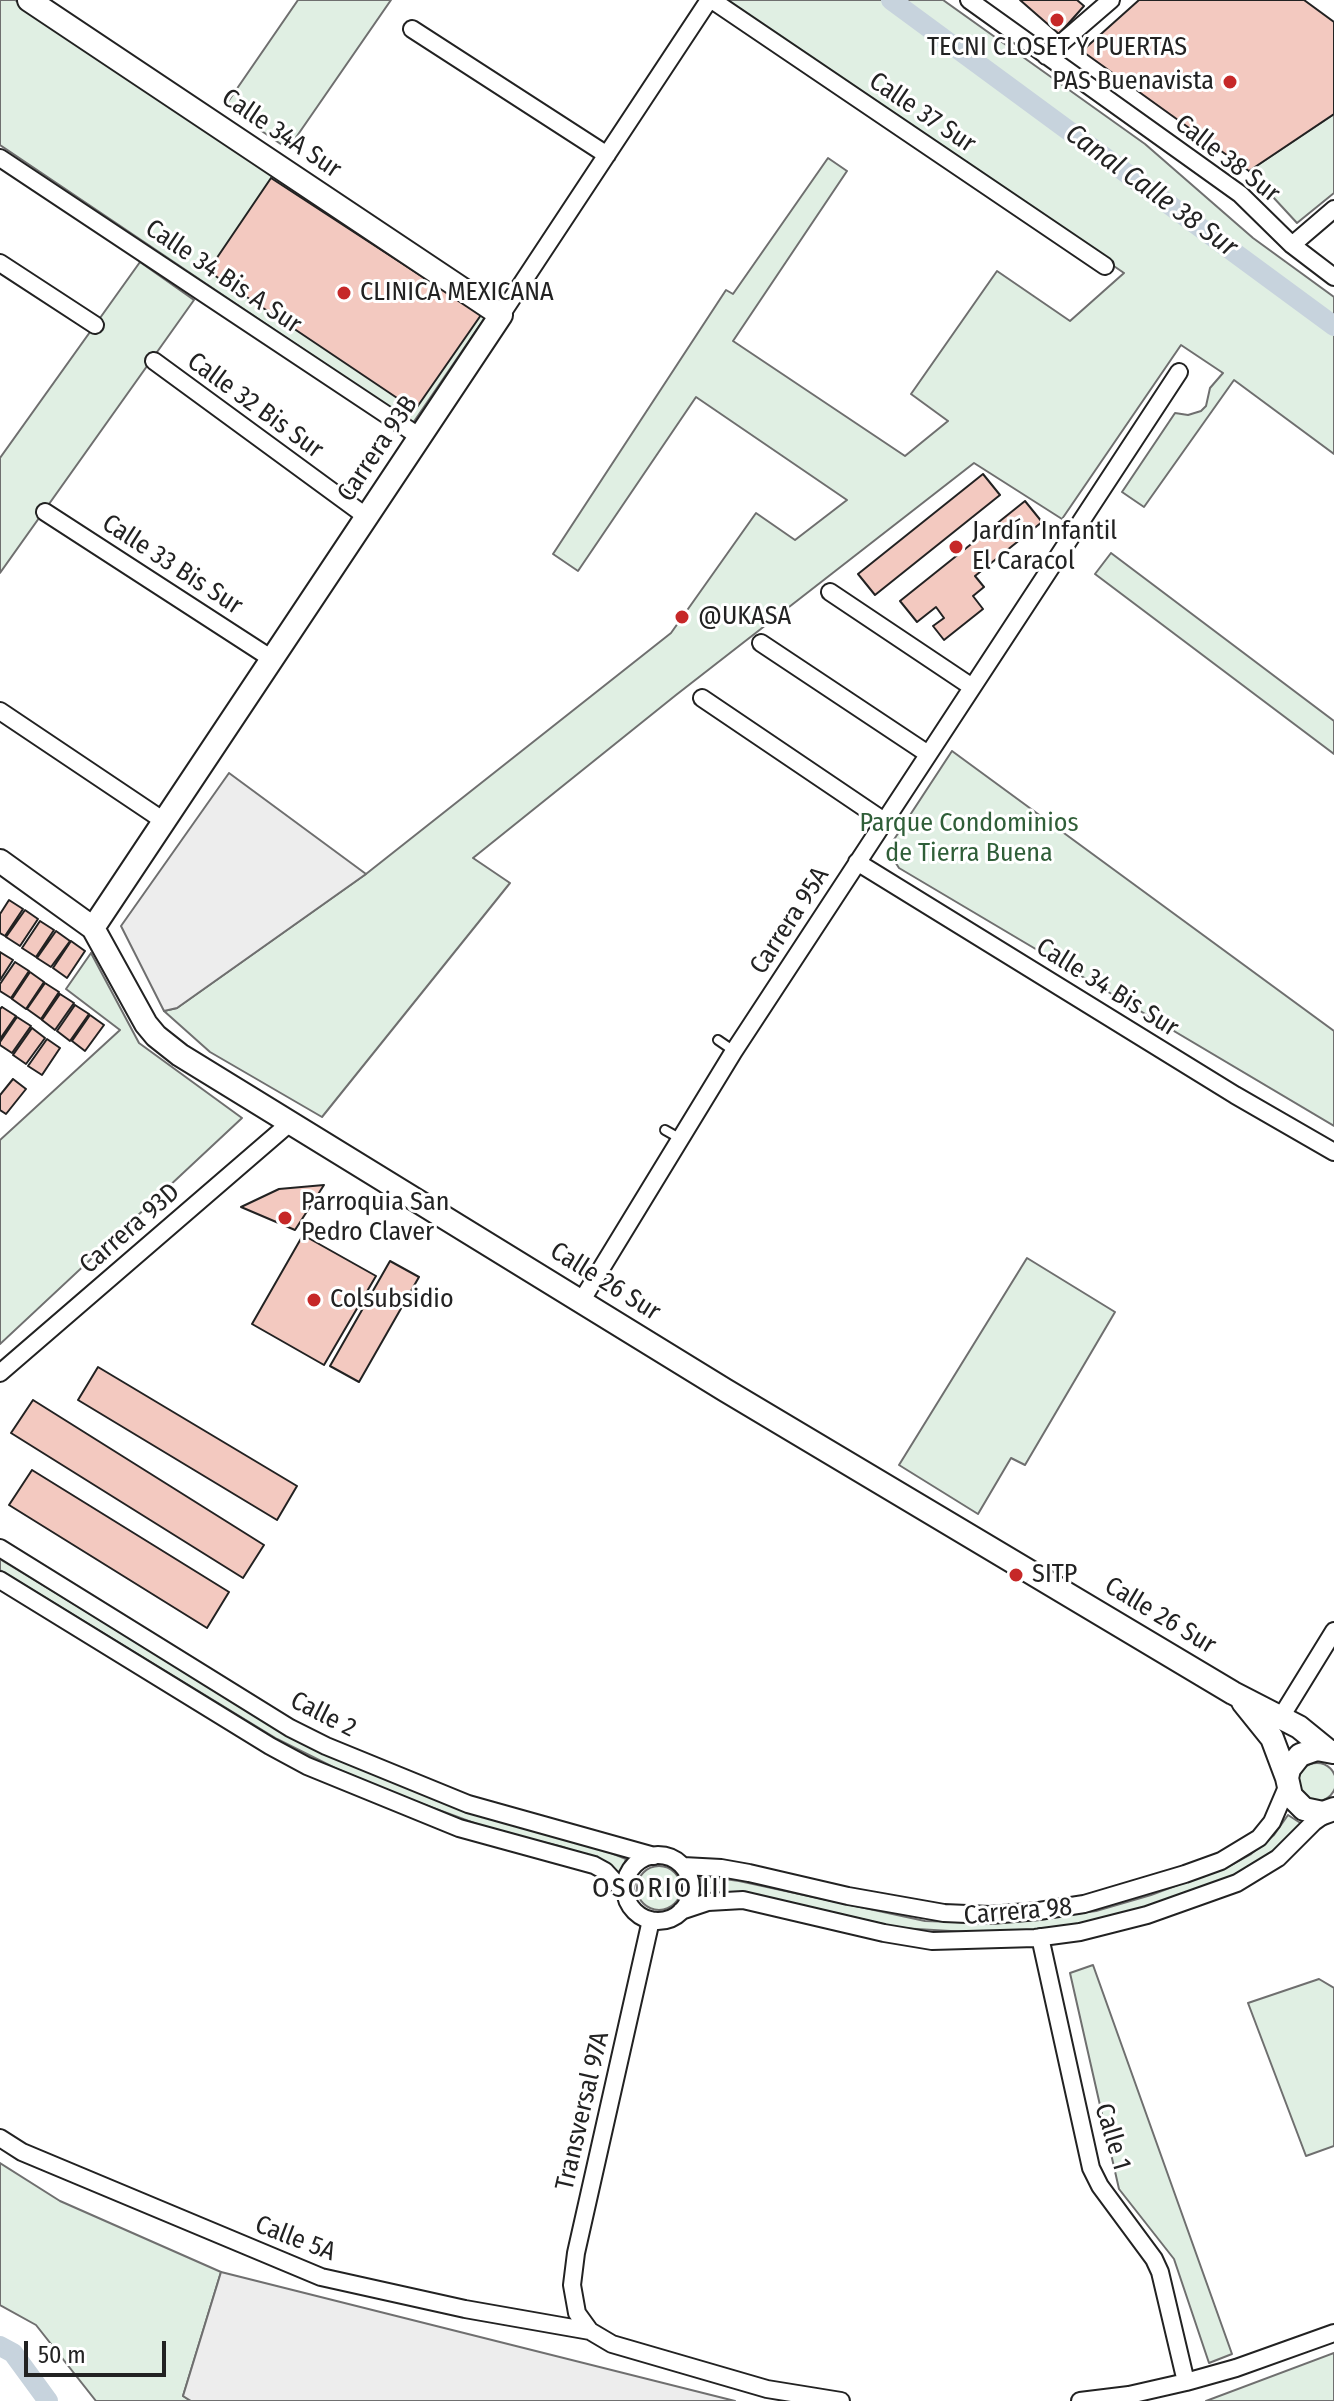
<!DOCTYPE html>
<html>
<head>
<meta charset="utf-8">
<style>
	body { margin:0 }
	#map { position:relative; width:1334px; height:2401px; overflow:hidden; background:#fff; font-family:"Fira Sans Condensed",sans-serif }
	canvas { display:block }
	.scale { position:absolute; left:24px; top:2341px; width:142px; height:36px; box-sizing:border-box; border:4px solid #222; border-top:0; padding-left:10px; font-size:24px; line-height:28px; white-space:nowrap; color:#222; -webkit-text-stroke:6px #fff; paint-order:stroke }
</style>
</head>
<body>
<div id="map">
<canvas width="1334" height="2401"></canvas>
<div class="scale">50 m</div>
</div>
<script>
const c = document.querySelector('canvas').getContext('2d');
c.lineJoin = 'round';
function paint(path, color) {
  c.fillStyle = color;
  c.fill(path, 'evenodd');
}
function shape(rows) {
  const path = new Path2D();
  for (const r of rows) {
    if (r.length === 3) {
      path.moveTo(r[0] + r[2], r[1]);
      path.arc(r[0], r[1], r[2], 0, 2 * Math.PI);
      continue;
    }
    path.moveTo(r[0], r[1]);
    for (let i = 2; i < r.length; i += 2) path.lineTo(r[i], r[i + 1]);
  }
  return path;
}
function trace(path, color, width, dash) {
  c.strokeStyle = color;
  c.lineWidth = width;
  c.lineCap = dash ? 'butt' : 'round';
  c.setLineDash(dash || []);
  c.stroke(path);
}
function label(font, color, halo, rows, align = 'center') {
  c.font = font + ' "Fira Sans Condensed",sans-serif';
  c.lineWidth = 6;
  c.setLineDash([]);
  c.textBaseline = 'middle';
  c.strokeStyle = halo;
  c.fillStyle = color;
  for (const [text, x, y, turn = 0] of rows) {
    c.save();
    c.translate(x, y);
    c.rotate((+turn || 0) * Math.PI / 180);
    c.textAlign = isNaN(turn) ? turn : align;
    if (halo) c.strokeText(text, 0, 0);
    c.fillText(text, 0, 0);
    c.restore();
  }
}
const green = shape([
	[0,0,15,0,486,316,413,423,0,145,0,0],
	[298,0,391,0,288,149,225,106,298,0],
	[726,0,943,0,1145,144,1253,238,1334,297,1334,454,1234,380,1144,507,1122,492,1175,413,1188,415,1201,411,1206,406,1210,388,1223,373,1181,345,1062,519,974,463,676,695,473,858,510,883,322,1117,210,1052,164,1011,177,1008,366,874,671,633,756,513,795,540,847,500,696,397,578,571,553,554,726,290,733,294,828,158,847,171,733,341,905,456,948,421,911,394,997,271,1070,321,1124,273,726,0],
	[1334,114,1334,193,1297,223,1249,171,1334,114],
	[140,262,194,300,0,573,0,458,140,262],
	[1111,553,1334,721,1334,754,1095,574,1111,553],
	[952,751,1334,1031,1334,1126,899,868,892,857,893,841,952,751],
	[91,953,139,1043,242,1118,0,1344,0,1140,120,1030,66,989,91,953],
	[1027,1258,1115,1312,1025,1465,1011,1458,978,1514,899,1465,1027,1258],
	[0,1559,304,1744,454,1805,594,1846,626,1859,619,1877,597,1861,563,1847,493,1830,401,1796,337,1769,277,1739,0,1570,0,1559],
	[1317,1782,19],
	[1288,1815,1302,1824,1263,1860,1220,1882,1112,1919,1052,1929,1001,1934,900,1928,779,1900,725,1893,700,1896,701,1878,710,1877,739,1881,925,1921,985,1923,1047,1918,1096,1911,1151,1895,1231,1865,1251,1854,1274,1835,1288,1815],
	[659,1888,22],
	[1093,1965,1232,2354,1209,2363,1174,2259,1119,2189,1070,1973,1093,1965],
	[1319,1979,1334,1988,1334,2146,1306,2156,1248,2003,1319,1979],
	[0,2163,60,2201,221,2272,183,2396,191,2401,96,2401,36,2325,0,2305,0,2163],
	[1334,2353,1334,2401,1206,2401,1334,2353]
]);
const parking = shape([
	[229,773,366,874,177,1008,164,1011,121,926,229,773],
	[221,2272,735,2401,191,2401,183,2396,221,2272]
]);
const canal = shape([
	[891,0,1334,326],
	[0,2346,13,2353,48,2401]
]);
const building = shape([
	[1020,0,1077,0,1084,6,1059,34,1020,0],
	[1139,0,1304,0,1334,22,1334,114,1249,171,1082,51,1139,0],
	[271,178,481,315,415,410,208,271,271,178],
	[983,474,1000,495,875,595,858,574,983,474],
	[1025,501,1042,522,975,576,984,587,973,596,983,609,944,640,933,626,944,618,936,607,917,622,900,601,1025,501],
	[9,900,23,909,5,936,0,933,0,914,9,900],
	[25,910,38,919,20,946,6,937,25,910],
	[40,921,54,930,36,957,22,948,40,921],
	[56,931,70,941,51,967,37,958,56,931],
	[71,941,85,951,67,978,53,968,71,941],
	[0,952,13,960,0,980,0,952],
	[15,962,29,971,11,998,0,991,0,984,15,962],
	[30,972,44,982,26,1009,12,999,30,972],
	[45,983,59,992,41,1019,27,1009,45,983],
	[60,994,74,1003,55,1030,42,1020,60,994],
	[75,1005,89,1014,70,1041,57,1031,75,1005],
	[2,1007,16,1016,0,1039,0,1009,2,1007],
	[90,1015,104,1025,85,1051,72,1041,90,1015],
	[17,1017,31,1026,12,1053,0,1045,0,1042,17,1017],
	[32,1028,45,1038,26,1064,13,1055,32,1028],
	[47,1039,60,1048,42,1075,28,1066,47,1039],
	[13,1079,26,1089,6,1114,0,1110,0,1095,13,1079],
	[324,1185,295,1230,241,1207,279,1189,324,1185],
	[303,1235,376,1276,324,1365,252,1324,303,1235],
	[390,1261,419,1277,359,1382,330,1366,390,1261],
	[98,1367,297,1486,277,1520,78,1400,98,1367],
	[33,1400,264,1545,243,1578,11,1433,33,1400],
	[32,1470,229,1592,207,1628,9,1505,32,1470]
]);
const service = shape([
	[718,1040,734,1051],
	[665,1130,681,1139]
]);
const minor = shape([
	[712,0,1105,266],
	[969,0,1240,194,1292,245,1334,277],
	[412,29,607,155],
	[1046,56,1111,0],
	[0,158,420,437],
	[1292,245,1334,209],
	[0,263,95,325],
	[501,315,709,0],
	[154,361,367,517],
	[45,512,272,659],
	[830,592,972,687],
	[761,643,928,754],
	[702,698,884,821],
	[0,711,164,821],
	[857,862,1235,1095,1334,1152],
	[582,1300,734,1051,1179,372],
	[0,1373,291,1122],
	[0,1548,290,1728,326,1746,468,1804,654,1856],
	[0,1580,270,1746,307,1766,459,1828,594,1865,605,1871,626,1894],
	[1281,1717,1334,1631],
	[658,1888,33],
	[683,1866,721,1868,749,1873,848,1896,944,1913,990,1915,1039,1911,1084,1904,1185,1874,1221,1861,1259,1838,1272,1822,1287,1787],
	[681,1911,708,1902,743,1900,884,1933,932,1941,1035,1938,1080,1932,1147,1915,1237,1883,1278,1858,1314,1822,1331,1810],
	[651,1920,576,2253,572,2285,577,2313,590,2331,612,2344,767,2389,841,2401],
	[1040,1937,1091,2168,1100,2186,1154,2259,1160,2272,1186,2382],
	[0,2138,22,2152,321,2277,465,2309,590,2331],
	[1080,2401,1129,2395,1186,2382,1236,2368,1334,2333]
]);
const tertiary = shape([
	[29,0,501,315,93,928],
	[0,861,93,928,146,1024,156,1036,180,1055,725,1390,1233,1693,1299,1727,1326,1749],
	[1243,1702,1272,1738,1287,1778],
	[1333,1752,1317,1749,1300,1755,1289,1769,1287,1778,1291,1796,1304,1809,1323,1813,1334,1809]
]);
const markers = [
	[1057,20,8,"#c62828"],
	[1230,82,8,"#c62828"],
	[344,293,8,"#c62828"],
	[956,547,8,"#c62828"],
	[682,617,8,"#c62828"],
	[285,1218,8,"#c62828"],
	[314,1300,8,"#c62828"],
	[1016,1575,8,"#c62828"]
];
const poiNames = [
	["TECNI CLOSET Y PUERTAS",1057,48,"center"],
	["PAS Buenavista",1214,82,"right"],
	["CLINICA MEXICANA",360,293],
	["Jardín Infantil",972,532],
	["El Caracol",972,562],
	["@UKASA",698,617],
	["Parroquia San",301,1203],
	["Pedro Claver",301,1233],
	["Colsubsidio",330,1300],
	["SITP",1032,1575]
];
const streetNames = [
	["Calle 37 Sur",922,113,34],
	["Calle 34A Sur",281,134,34],
	["Calle 38 Sur",1227,159,38],
	["Calle 34 Bis A Sur",223,277,34],
	["Calle 32 Bis Sur",255,406,36],
	["Carrera 93B",378,449,-56],
	["Calle 33 Bis Sur",172,565,33],
	["Carrera 95A",790,921,-57],
	["Calle 34 Bis Sur",1107,988,32],
	["Carrera 93D",130,1229,-41],
	["Calle 26 Sur",605,1282,32],
	["Calle 26 Sur",1160,1616,31],
	["Calle 2",323,1715,27],
	["Carrera 98",1018,1912,-5],
	["Transversal 97A",583,2111,-77],
	["Calle 1",1112,2137,73],
	["Calle 5A",295,2239,21]
];
const parkNames = [
	["Parque Condominios",969,824],
	["de Tierra Buena",969,854]
];
const waterNames = [
	["Canal Calle 38 Sur",1151,191,36]
];
const neighbourhoodNames = [
	["OSORIO III",661,1889]
];
paint(green, '#e0efe3');
trace(green, '#6f6f6f', 2);
paint(parking, '#ededed');
trace(parking, '#6f6f6f', 2);
trace(canal, '#c7d3dd', 20);
paint(building, '#f3c9c0');
trace(building, '#222', 2);
trace(service, '#222', 12);
trace(minor, '#222', 20);
trace(tertiary, '#222', 26);
trace(service, '#fff', 8);
trace(minor, '#fff', 16);
trace(tertiary, '#fff', 22);
for (const [x, y, r, color] of markers) {
  const dot = new Path2D();
  dot.arc(x, y, r, 0, 2 * Math.PI);
  c.fillStyle = color;
  c.fill(dot);
  trace(dot, '#fff', 3);
}
label('26px', '#222', '#fff', poiNames, 'left');
label('26px', '#222', '#fff', streetNames);
label('26px', '#2f5e38', '#fff', parkNames);
label('italic 28px', '#222', '#fff', waterNames);
c.letterSpacing = '2px';
label('28px', '#222', '#fff', neighbourhoodNames);
c.letterSpacing = '0px';
</script>
</body>
</html>
